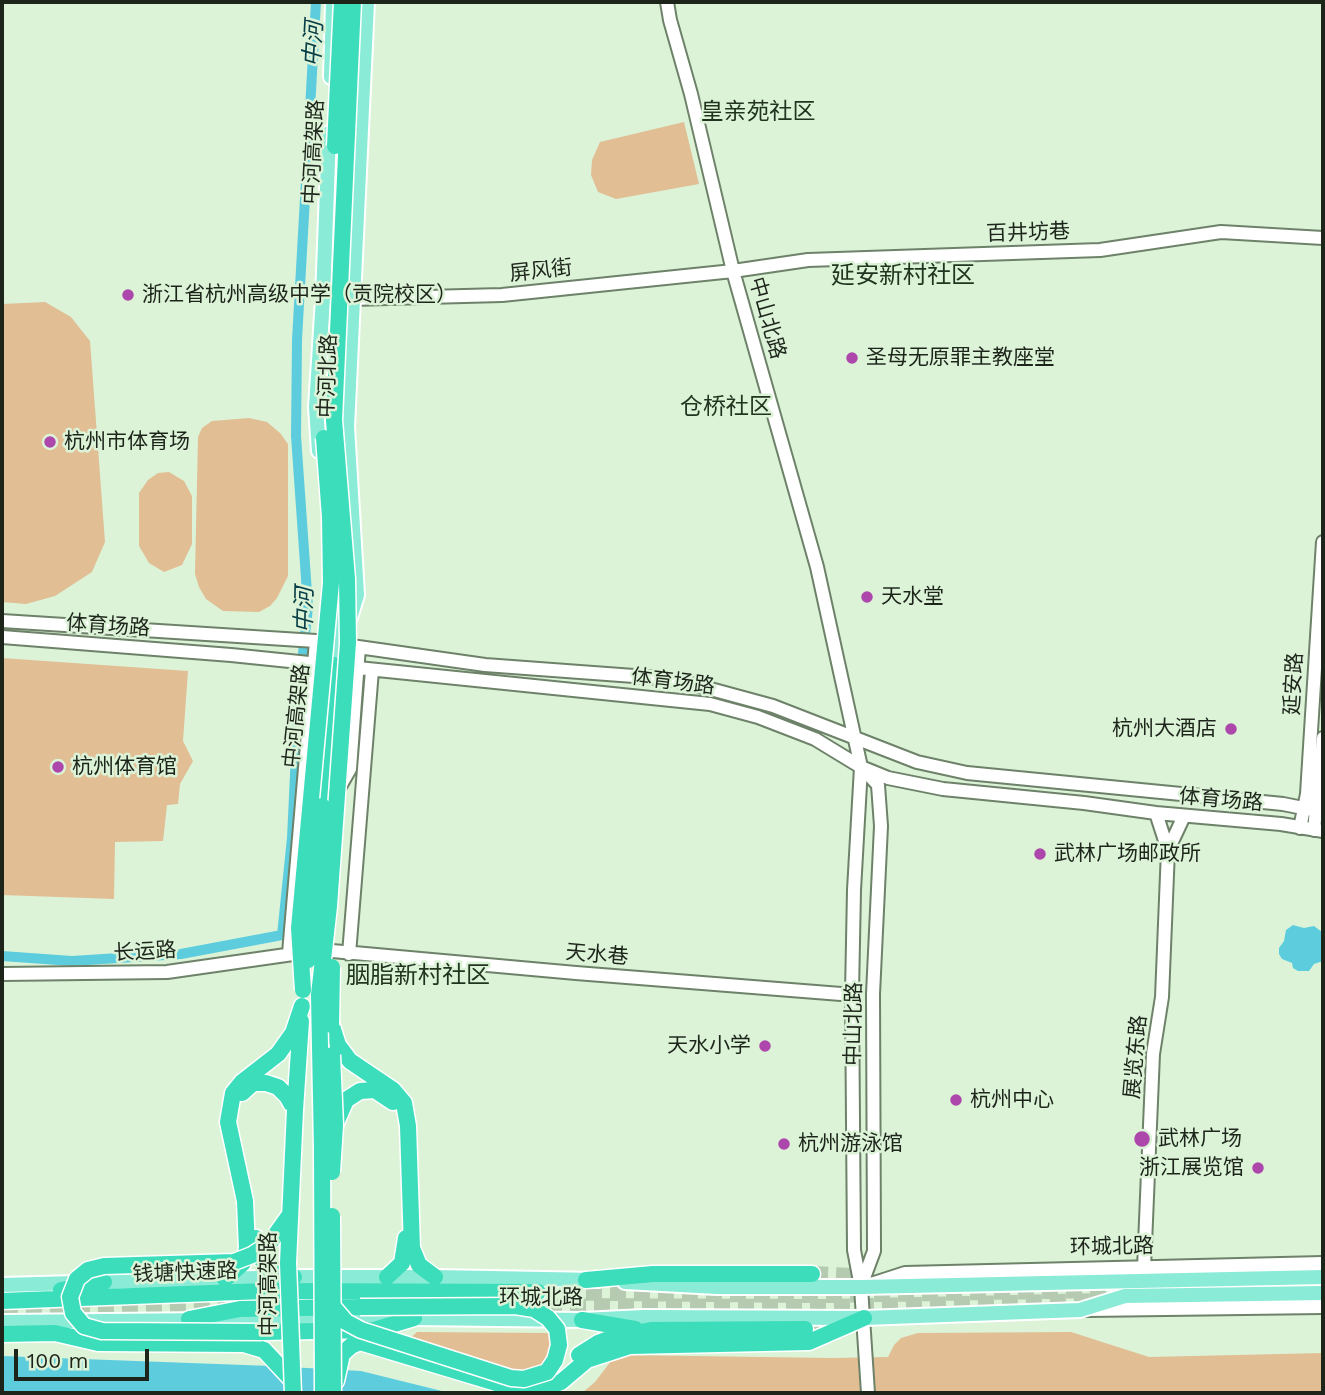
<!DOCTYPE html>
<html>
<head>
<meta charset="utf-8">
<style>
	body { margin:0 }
	#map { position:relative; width:1325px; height:1395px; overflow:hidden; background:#dcf3d8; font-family:"Work Sans",sans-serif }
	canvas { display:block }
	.frame { position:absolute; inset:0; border:4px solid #1d251b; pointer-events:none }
	.scale { position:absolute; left:14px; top:1349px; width:135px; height:32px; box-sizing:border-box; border:4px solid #1d251b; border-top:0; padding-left:9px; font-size:21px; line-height:24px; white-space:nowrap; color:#1d251b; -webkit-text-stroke:5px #dcf3d8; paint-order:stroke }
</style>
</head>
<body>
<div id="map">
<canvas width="1325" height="1395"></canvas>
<div class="frame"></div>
<div class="scale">100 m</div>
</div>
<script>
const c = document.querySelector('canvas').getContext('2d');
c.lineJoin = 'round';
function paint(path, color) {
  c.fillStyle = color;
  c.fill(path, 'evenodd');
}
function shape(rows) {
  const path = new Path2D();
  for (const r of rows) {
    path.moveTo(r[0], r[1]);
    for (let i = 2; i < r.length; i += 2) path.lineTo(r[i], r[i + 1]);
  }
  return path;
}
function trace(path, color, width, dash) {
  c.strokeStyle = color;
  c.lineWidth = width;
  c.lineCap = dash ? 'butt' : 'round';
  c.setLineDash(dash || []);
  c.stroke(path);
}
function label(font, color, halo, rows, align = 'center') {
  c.font = font + ' "Work Sans","Noto Sans SC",sans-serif';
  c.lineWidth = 5;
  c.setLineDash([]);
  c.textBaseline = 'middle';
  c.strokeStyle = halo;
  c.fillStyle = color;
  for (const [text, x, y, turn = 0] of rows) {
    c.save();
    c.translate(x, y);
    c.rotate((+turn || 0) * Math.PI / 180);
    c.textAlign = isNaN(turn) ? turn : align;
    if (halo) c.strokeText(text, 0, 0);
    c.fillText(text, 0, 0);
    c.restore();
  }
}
const green = shape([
	[684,122,699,184,616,199,598,192,591,175,592,160,600,142],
	[45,302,71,317,90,341,105,542,92,572,55,596,26,604,2,602,2,304],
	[249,418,267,422,280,433,288,444,288,576,277,598,270,606,259,612,223,611,206,599,199,587,195,574,198,437,202,428,212,421],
	[169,472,184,481,192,496,192,544,182,565,164,572,149,563,139,546,139,493,148,480,158,473],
	[2,658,188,671,183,741,193,761,180,784,178,804,167,805,163,841,115,842,114,899,2,895],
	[417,1332,547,1333,556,1339,558,1362,525,1375,408,1340],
	[1071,1332,1149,1357,1323,1353,1323,1393,582,1393,595,1382,611,1361,623,1355,832,1358,888,1357,894,1345,901,1338,918,1333]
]);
const water = shape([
	[1293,925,1304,928,1314,926,1322,932,1323,961,1314,964,1309,971,1298,971,1293,968,1292,963,1282,959,1279,954,1279,948,1284,941,1286,930],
	[2,1356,271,1366,361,1371,450,1393,2,1393]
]);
const canal = shape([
	[2,956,72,961,181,954,282,935,292,838,299,690,308,607,296,436,297,340,316,2]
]);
const highwayTunnel = shape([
	[812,1274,873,1277],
	[1224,1288,1323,1286],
	[538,1292,826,1295,1146,1289],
	[522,1306,829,1307,1105,1301],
	[2,1314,234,1305],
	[805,1329,844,1326]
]);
const secondary = shape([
	[667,2,670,20,691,94,733,271,817,567,861,767,854,890,852,993,854,1250,861,1287,868,1393],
	[351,299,502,295,733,271,808,260,1100,250,1221,232,1323,238],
	[2,621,316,641,485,665,661,678,692,684,773,706,917,762,967,773,1283,804,1323,812],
	[2,637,231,655,710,704,758,717,815,739,861,767,888,778,943,789,1084,803,1156,813,1281,824,1323,831],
	[339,788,350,769,359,647],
	[1300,828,1307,794,1323,542],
	[1314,830,1323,738],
	[1168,850,1184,816],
	[289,953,316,641],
	[349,954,372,670],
	[2,974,167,972,321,950,576,973,841,994,852,993],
	[1144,1268,1153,1054,1162,997,1168,850,1156,813],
	[868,1285,905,1273,1323,1263],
	[861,1286,874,1251,873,994,881,826,878,785,864,770],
	[1087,1310,1323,1307]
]);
const primary = shape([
	[331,77,333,2],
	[319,451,316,407,323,299,329,133],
	[350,618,357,595,347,427,367,2],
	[334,665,338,582],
	[625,1282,717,1287,861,1287,1323,1277],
	[2,1285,294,1277,435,1277,598,1280],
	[2,1322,414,1318,582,1320,644,1317,864,1318,1080,1310,1125,1296,1323,1293]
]);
const highway = shape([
	[322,806,334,665],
	[331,1023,338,1045,350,1061,393,1090,404,1103,408,1126,412,1248,419,1265,435,1277],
	[242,1093,253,1083,266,1083,278,1087,287,1096,295,1110],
	[295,1110,301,1021],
	[335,1125,346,1100,360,1091,375,1090,393,1102],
	[256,1238,261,1258,265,1265,271,1271,294,1277],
	[387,1277,402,1263,406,1238],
	[225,1279,243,1263,247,1249,245,1201,228,1122,233,1093,242,1082,278,1054,293,1033,302,1006],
	[586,1280,653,1274,812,1274],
	[61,1290,104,1282],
	[2,1301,264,1291,538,1292],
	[189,1319,240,1309,360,1307],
	[582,1320,635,1329],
	[262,1332,374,1330,414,1318],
	[2,1334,55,1333,98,1343,244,1344,264,1350,292,1380],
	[579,1355,598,1343,614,1337,651,1330,805,1329],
	[336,1381,342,1354,351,1346,360,1342,503,1385,528,1390,548,1387,561,1382,587,1360,630,1346,809,1342,864,1318]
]);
const highwayBridge = shape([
	[335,146,342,2],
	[308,960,312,931,322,806],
	[303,990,299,928,331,583,330,517,324,438],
	[331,1025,332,967],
	[332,1055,335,1125,332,1172],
	[332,1216,333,1393],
	[334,1308,346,1322,361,1330,511,1378,524,1379,547,1372,555,1360,559,1345,557,1329,548,1318,534,1309,515,1306,360,1307],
	[262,1332,102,1331,84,1326,73,1313,70,1297,77,1279,88,1270,104,1266,234,1262,252,1255,269,1244,289,1216],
	[293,1393,288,1263,295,1110],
	[323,1393,322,1149,319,995,329,906,348,643,347,579,334,420,353,2]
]);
const markers = [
	[128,295,7,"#ad47ab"],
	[852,358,7,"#ad47ab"],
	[50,442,7,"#ad47ab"],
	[867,597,7,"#ad47ab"],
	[1231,729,7,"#ad47ab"],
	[58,767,7,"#ad47ab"],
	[1040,854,7,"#ad47ab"],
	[765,1046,7,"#ad47ab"],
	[956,1100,7,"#ad47ab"],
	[1142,1139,9,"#ad47ab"],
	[784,1144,7,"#ad47ab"],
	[1258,1168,7,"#ad47ab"]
];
const streetNames = [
	["中河高架路",314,152,-87],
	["百井坊巷",1028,233,-2],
	["屏风街",541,271,-6],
	["中山北路",767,318,74],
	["中河北路",328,376,-88],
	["体育场路",108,626,4],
	["体育场路",673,682,7],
	["延安路",1294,684,-87],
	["中河高架路",297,716,-84],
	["体育场路",1221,800,5],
	["长运路",145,952,-3],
	["天水巷",597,955,5],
	["中山北路",854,1024,-89],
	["展览东路",1136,1057,-85],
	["环城北路",1112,1247,-1],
	["钱塘快速路",185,1273,-2],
	["中河高架路",269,1284,-90],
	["环城北路",541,1298]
];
const poiNames = [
	["浙江省杭州高级中学（贡院校区）",142,295],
	["圣母无原罪主教座堂",866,358],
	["杭州市体育场",64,442],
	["天水堂",881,597],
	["杭州大酒店",1217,729,"right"],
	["杭州体育馆",72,767],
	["武林广场邮政所",1054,854],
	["天水小学",751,1046,"right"],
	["杭州中心",970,1100],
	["武林广场",1158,1139],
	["杭州游泳馆",798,1144],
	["浙江展览馆",1244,1168,"right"]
];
const waterNames = [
	["中河",314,44,-87],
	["中河",305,610,-89]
];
const neighbourhoodNames = [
	["皇亲苑社区",758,112],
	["仓桥社区",726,407]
];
const quarterNames = [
	["延安新村社区",903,276],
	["胭脂新村社区",418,976]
];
paint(green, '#e1be94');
paint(water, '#5dcdde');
trace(canal, '#5dcdde', 10);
trace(highwayTunnel, '#b6cab2', 16, [16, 8]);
trace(secondary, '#6d8269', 16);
trace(primary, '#fff', 18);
trace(highway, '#fff', 19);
trace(secondary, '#fff', 12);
trace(primary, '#8aebd6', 14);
trace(highway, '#3cddbb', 16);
trace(highwayBridge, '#fff', 19, []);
trace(highwayBridge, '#3cddbb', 16);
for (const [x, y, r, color] of markers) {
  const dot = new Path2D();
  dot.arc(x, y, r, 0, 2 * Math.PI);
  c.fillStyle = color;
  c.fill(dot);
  trace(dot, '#dcf3d8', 2.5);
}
label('21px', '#1d251b', '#dcf3d8', streetNames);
label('21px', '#1d251b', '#dcf3d8', poiNames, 'left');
label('italic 23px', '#093f46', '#dcf3d8', waterNames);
label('23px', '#22341f', '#dcf3d8', neighbourhoodNames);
label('24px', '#22341f', '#dcf3d8', quarterNames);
</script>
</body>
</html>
